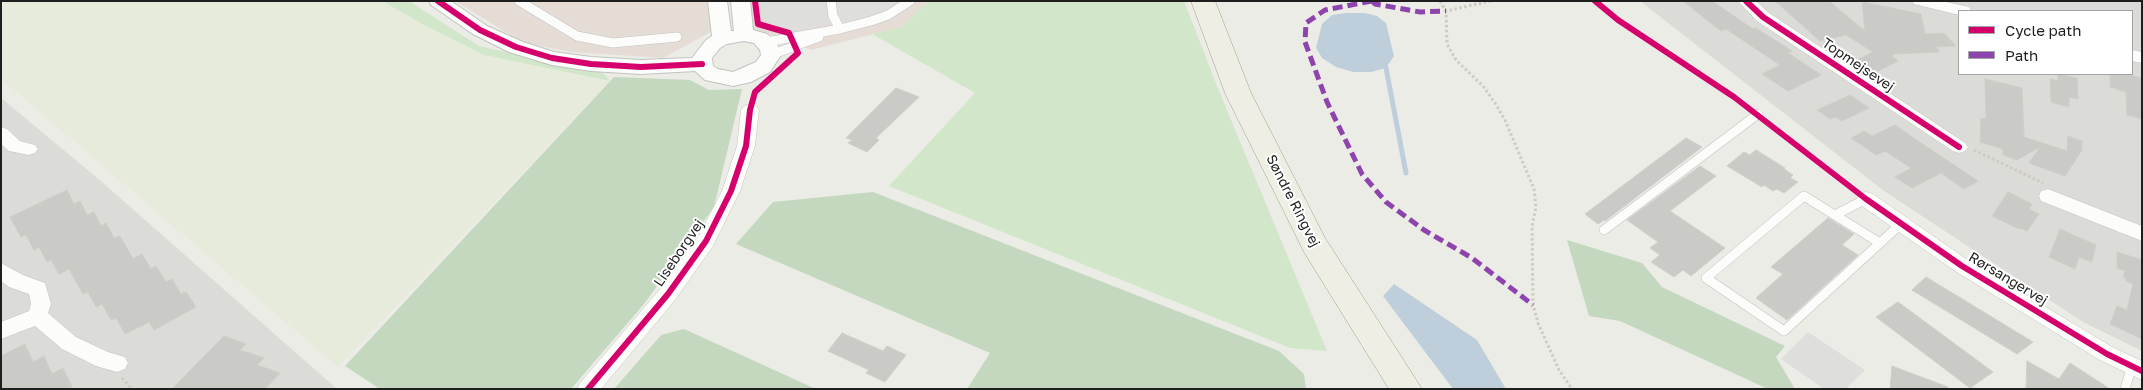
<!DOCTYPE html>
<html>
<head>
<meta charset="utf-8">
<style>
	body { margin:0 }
	#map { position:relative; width:2143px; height:390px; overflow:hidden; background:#ecece7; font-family:"Golos Text",sans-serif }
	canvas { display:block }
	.frame { position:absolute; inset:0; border:2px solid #1e1e1e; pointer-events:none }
	.legend { position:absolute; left:1958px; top:10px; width:175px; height:65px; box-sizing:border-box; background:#fff; border:1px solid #a5a5a5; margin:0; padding:6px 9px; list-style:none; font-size:15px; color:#1e1e1e }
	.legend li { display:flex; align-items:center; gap:10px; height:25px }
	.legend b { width:25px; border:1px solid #a5a5a5 }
</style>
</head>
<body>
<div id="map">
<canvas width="2143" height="390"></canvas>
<div class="frame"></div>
<ul class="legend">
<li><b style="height:6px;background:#d6006c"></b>Cycle path</li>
<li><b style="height:6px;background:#8e44ad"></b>Path</li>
</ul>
</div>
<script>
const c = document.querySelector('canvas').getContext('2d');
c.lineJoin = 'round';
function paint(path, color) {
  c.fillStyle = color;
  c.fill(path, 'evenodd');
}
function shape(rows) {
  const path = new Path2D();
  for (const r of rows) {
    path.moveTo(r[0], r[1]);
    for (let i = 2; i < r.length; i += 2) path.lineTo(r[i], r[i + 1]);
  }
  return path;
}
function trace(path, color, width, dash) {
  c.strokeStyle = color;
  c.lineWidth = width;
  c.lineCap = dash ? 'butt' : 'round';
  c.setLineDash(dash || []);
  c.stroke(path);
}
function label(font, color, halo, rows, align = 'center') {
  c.font = font + ' "Golos Text",sans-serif';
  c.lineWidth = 4;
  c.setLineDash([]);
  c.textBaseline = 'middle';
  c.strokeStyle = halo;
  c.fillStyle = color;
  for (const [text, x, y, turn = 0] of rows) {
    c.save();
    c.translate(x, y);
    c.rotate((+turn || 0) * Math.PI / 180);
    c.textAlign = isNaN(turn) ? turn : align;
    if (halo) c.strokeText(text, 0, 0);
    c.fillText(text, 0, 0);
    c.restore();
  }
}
const residential = shape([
	[1640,1,2142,1,2142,351,2083,322,1884,191],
	[1959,11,2132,11,2132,74,1959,74],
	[1,98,102,182,337,389,1,389]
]);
const commercial = shape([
	[455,1,707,1,711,32,663,58,571,52,522,42],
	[751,1,929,1,901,27,811,50,753,28]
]);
const farmland = shape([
	[1,1,382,1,426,26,484,55,610,81,338,367,1,79]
]);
const grass = shape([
	[382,1,409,1,479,46,603,73,610,81,484,55,426,26],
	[929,1,1184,1,1217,86,1327,351,1290,348,889,186,975,93,872,34,901,27]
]);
const forest = shape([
	[614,77,690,80,709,90,742,89,714,207,644,304,571,389,380,389,345,366],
	[873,192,1279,351,1304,374,1306,389,967,389,990,353,736,244,773,202],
	[1567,240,1642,263,1662,287,1785,346,1776,357,1795,389,1768,389,1620,321,1589,316],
	[684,329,816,389,614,389,661,335]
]);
const parking = shape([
	[761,1,915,1,895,19,837,35,823,24,795,31,765,22],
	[1808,332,1865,370,1846,389,1824,389,1781,359]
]);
const water = shape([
	[1346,13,1365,13,1377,16,1386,23,1394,56,1386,68,1371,72,1353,72,1336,67,1322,58,1316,48,1322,24,1332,15],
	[1394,284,1477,340,1506,389,1453,389,1383,296]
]);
const stream = shape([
	[1386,68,1406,173]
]);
const building = shape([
	[1683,1,1712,1,1753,29,1756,28,1792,51,1788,53,1821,75,1788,91,1762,74,1780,65,1726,29,1721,31,1683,1],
	[1775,1,1829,1,1865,31,1862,2,1921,14,1925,34,1944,33,1956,46,1936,47,1940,52,1893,54,1892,57,1898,61,1874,73,1855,61,1873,52,1846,35,1820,41,1775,1],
	[2058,74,2077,78,2078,99,2069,97,2069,107,2051,102,2050,79,2058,81,2058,74],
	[2110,74,2126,74,2142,78,2142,119,2127,115,2126,92,2110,87,2110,74],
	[1985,79,2022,88,2024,137,2067,151,2068,136,2082,141,2082,150,2065,176,2029,163,2040,147,2017,160,2003,155,2003,149,1980,142,1981,118,1986,119,1985,79],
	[896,88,919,97,876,138,879,140,867,152,848,143,852,140,846,138,896,88],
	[1850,95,1869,108,1842,121,1835,117,1830,119,1817,110,1850,95],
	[1895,125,1915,139,1978,181,1964,189,1941,173,1912,188,1895,177,1911,168,1885,151,1876,155,1851,138,1864,131,1872,136,1895,125],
	[1686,138,1702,147,1605,221,1604,220,1598,224,1585,214,1686,138],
	[1756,150,1785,168,1784,169,1793,175,1790,178,1798,182,1784,193,1777,189,1773,191,1764,185,1762,187,1727,166,1744,152,1750,155,1756,150],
	[1700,166,1716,176,1670,211,1725,248,1691,276,1683,270,1674,277,1651,262,1660,255,1650,248,1658,242,1627,220,1700,166],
	[67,190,74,204,80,201,87,215,94,212,101,226,106,223,114,238,120,236,133,259,142,254,151,269,156,266,166,282,172,279,181,294,186,292,196,307,154,330,149,322,125,334,116,318,111,320,102,304,96,307,88,292,83,294,69,269,59,274,51,260,47,262,39,247,34,250,26,235,21,237,10,217,67,190],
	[2008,192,2032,204,2029,209,2039,214,2027,231,2020,228,2019,229,1992,216,2008,192],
	[1828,218,1854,234,1842,245,1858,255,1787,320,1756,298,1783,274,1771,267,1828,218],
	[2060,229,2096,245,2092,262,2079,257,2075,269,2049,257,2060,229],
	[2117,252,2142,260,2142,339,2110,324,2117,306,2127,310,2133,284,2126,281,2126,278,2123,277,2125,271,2117,268,2117,252],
	[1926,277,2033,342,2017,354,1912,290,1926,277],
	[1898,302,1993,372,1970,388,1876,317,1898,302],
	[842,333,883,351,887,346,906,355,885,382,866,373,869,370,828,351,842,333],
	[224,336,246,344,240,350,264,358,257,365,280,373,265,389,172,389,224,336],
	[25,344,33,362,44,356,52,374,63,368,73,389,1,389,1,356,25,344],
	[2027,361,2059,379,2070,363,2110,389,2026,389,2027,361],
	[1892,366,1948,387,1948,389,1890,389,1892,366]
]);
const path = shape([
	[1440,1,1446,11],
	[1491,1,1446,11,1447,44,1456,60,1483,86,1495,103,1505,120,1534,189,1536,207,1532,226,1533,305,1538,323,1559,370,1572,389],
	[1974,150,2043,183],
	[122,378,132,389]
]);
const service = shape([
	[519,1,577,36,613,43,677,37],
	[831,1,833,16,840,29],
	[766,42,840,29,871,21,888,15,910,1],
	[771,55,819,37],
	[1804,196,1880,243,1784,331,1706,278,1804,196],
	[1835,215,1866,199],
	[1604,230,1758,114],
	[1880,243,1902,223],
	[2125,389,2132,366]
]);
const minor = shape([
	[1738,1,1756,1,1769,13,1965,143,1968,147,1965,151,1959,153,1953,151,1757,21,1738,1],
	[1912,1,1942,1,1969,7,1971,11,1959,11,1959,15,1914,4,1912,1],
	[2132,50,2142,52,2142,63,2132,61,2132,50],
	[750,104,756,106,759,110,755,146,740,191,713,246,675,300,601,389,577,389,580,383,661,288,698,237,722,191,737,146,741,110,744,106,750,104],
	[1,127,7,129,20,141,35,145,38,149,35,153,29,155,9,151,1,144,1,127],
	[2048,189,2142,226,2142,241,2041,201,2039,196,2041,191,2048,189],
	[1866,192,1873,194,1969,261,2114,348,2142,361,2142,380,2100,360,1955,271,1859,204,1857,199,1859,194,1866,192],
	[1,263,23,275,45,283,51,304,48,313,76,337,108,352,125,357,128,363,125,369,117,372,96,366,62,349,35,326,1,339,1,322,29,311,31,304,29,294,9,287,1,281,1,263]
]);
const tertiary = shape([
	[429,1,451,1,487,26,523,42,554,52,591,57,641,60,692,58,706,40,712,36,708,1,727,1,731,31,734,31,731,1,750,1,753,30,767,34,777,43,781,55,770,72,751,82,733,86,705,80,695,71,641,74,591,71,552,65,509,52,473,34,431,5,429,1],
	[744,41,754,43,760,50,761,55,756,62,733,72,718,69,713,66,712,58,720,48,727,44,744,41]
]);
const primary = shape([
	[1191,1,1215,1,1251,93,1325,238,1422,389,1389,389,1304,252,1225,93,1191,1]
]);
const quiet = shape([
	[1372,1,1325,10,1306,23,1305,42,1327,102,1362,174,1386,202,1424,230,1472,258,1533,305],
	[1372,1,1375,4,1420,12,1446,11]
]);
const cycleway = shape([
	[438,1,480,30,516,47,552,58,591,64,641,67,702,64],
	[1595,1,1618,20,1734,97,1866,199,1962,266,2107,354,2142,371],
	[1746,1,1763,17,1959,147],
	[588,389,668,294,706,241,731,191,746,146,750,110,755,92,798,53,789,33,758,24,755,1]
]);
const streetNames = [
	["Topmejsevej",1858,65,34],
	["Søndre Ringvej",1293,201,63],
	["Liseborgvej",679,253,-56],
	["Rørsangervej",2008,279,31]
];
paint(residential, '#dbdbd8');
paint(commercial, '#e5dcd6');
paint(farmland, '#e7ebdc');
paint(grass, '#d2e6c9');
paint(forest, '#c3d8bf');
paint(parking, '#dededc');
paint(water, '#becfdb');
trace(stream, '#becfdb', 5);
paint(building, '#cacac7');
trace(building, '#cfcec9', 1);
trace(service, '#c2c2bf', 10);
trace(minor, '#c2c2bf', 1);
trace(tertiary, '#c2c2bf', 2);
trace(primary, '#a09e86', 1);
trace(path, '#d1c9c4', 3, [2.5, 2.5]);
trace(service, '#fcfcfb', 9);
paint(minor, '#fcfcfb');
paint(tertiary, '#fcfcfb');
paint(primary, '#efeee5');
trace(quiet, '#8e44ad', 5, [10, 5]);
trace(cycleway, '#d6006c', 6);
label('14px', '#1e1e1e', '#fff', streetNames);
</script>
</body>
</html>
